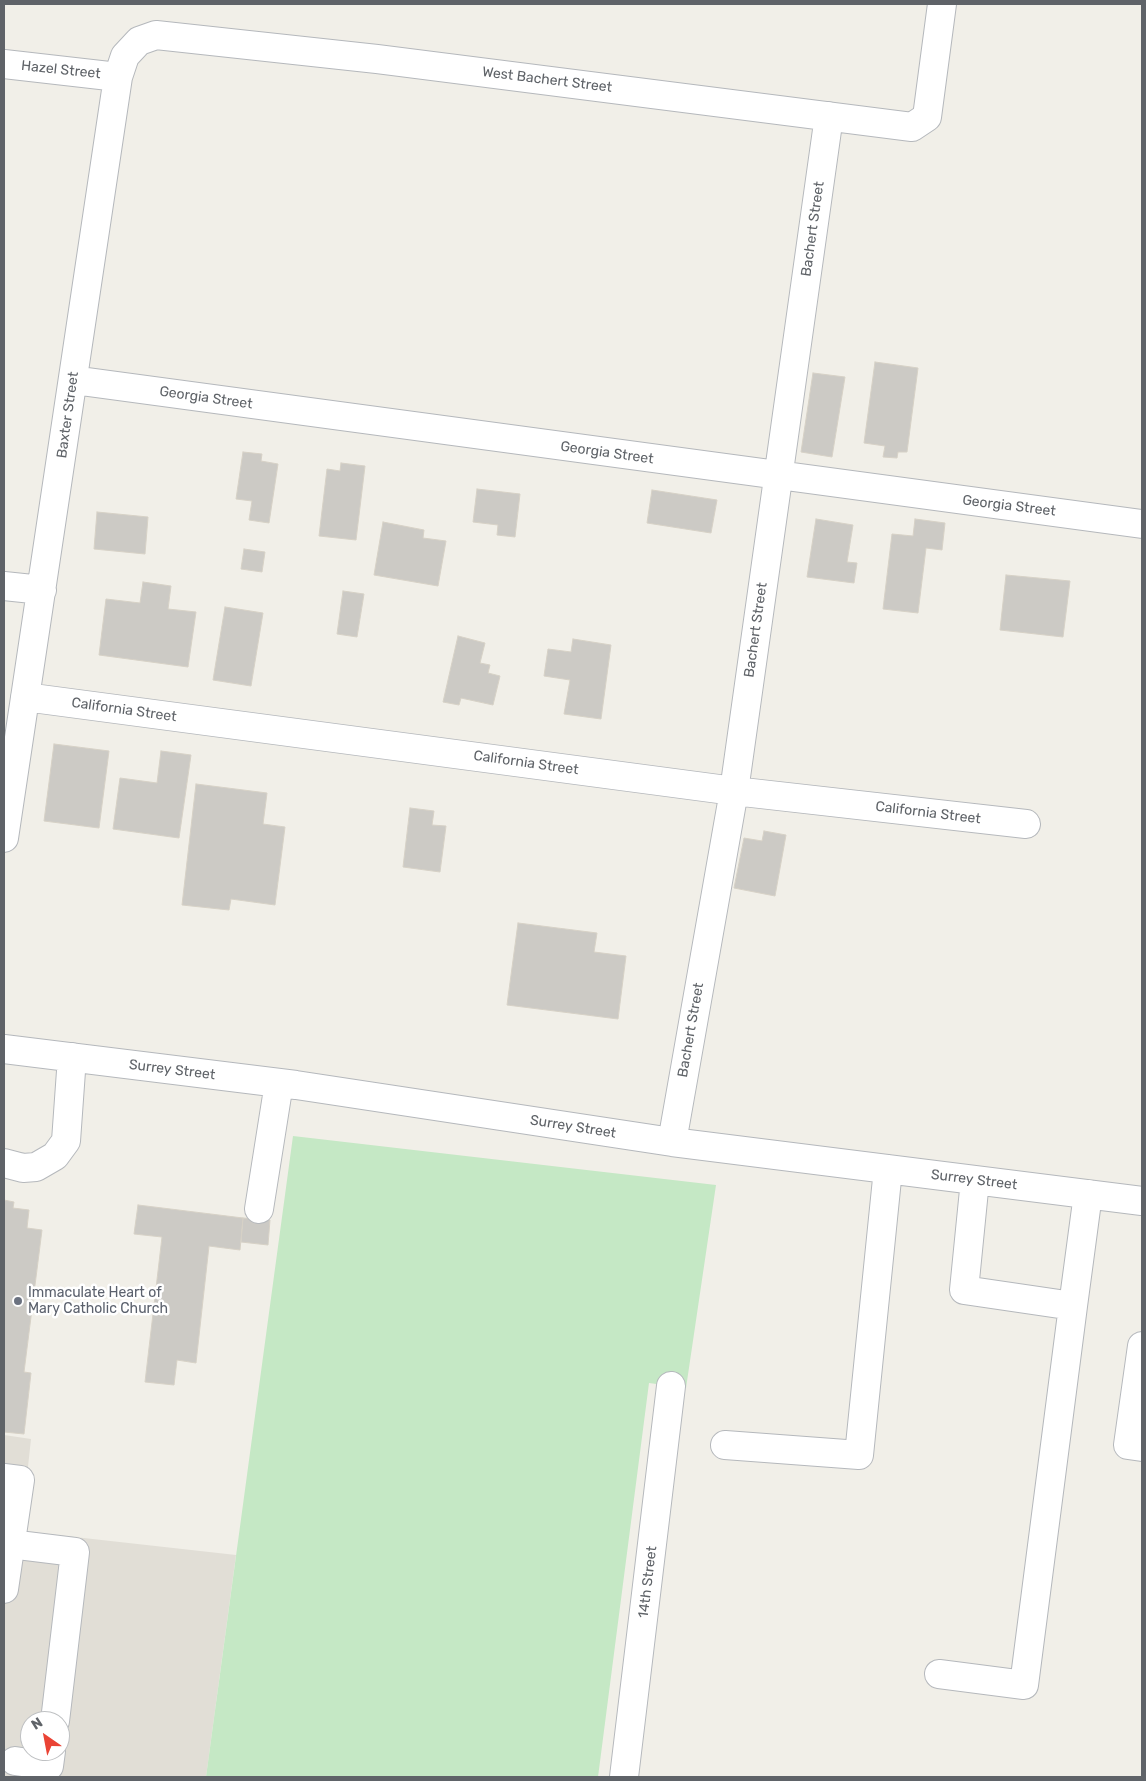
<!DOCTYPE html>
<html>
<head>
<meta charset="utf-8">
<style>
	body { margin:0 }
	#map { position:relative; width:1146px; height:1781px; overflow:hidden; background:#f1efe8; font-family:Rubik,sans-serif }
	canvas { display:block }
	.frame { position:absolute; inset:0; border:5px solid #5f6368; pointer-events:none }
	.north { position:absolute; left:20px; top:1711px; width:50px; height:50px; box-sizing:border-box; background:#fff; border:1px solid #bfc1c3; border-radius:50%; rotate:327deg; font-size:14px; font-weight:700; line-height:20px; text-align:center; color:#5f6368 }
	.north::after { content:''; display:block; margin:auto; width:18px; height:22px; background:#ea4335; clip-path:polygon(50% 0,100% 100%,50% 72%,0 100%) }
</style>
</head>
<body>
<div id="map">
<canvas width="1146" height="1781"></canvas>
<div class="frame"></div>
<div class="north">N</div>
</div>
<script>
const c = document.querySelector('canvas').getContext('2d');
c.lineJoin = 'round';
function paint(path, color) {
  c.fillStyle = color;
  c.fill(path, 'evenodd');
}
function shape(rows) {
  const path = new Path2D();
  for (const r of rows) {
    path.moveTo(r[0], r[1]);
    for (let i = 2; i < r.length; i += 2) path.lineTo(r[i], r[i + 1]);
  }
  return path;
}
function trace(path, color, width, dash) {
  c.strokeStyle = color;
  c.lineWidth = width;
  c.lineCap = dash ? 'butt' : 'round';
  c.setLineDash(dash || []);
  c.stroke(path);
}
function label(font, color, halo, rows, align = 'center') {
  c.font = font + ' Rubik,sans-serif';
  c.lineWidth = 5;
  c.setLineDash([]);
  c.textBaseline = 'middle';
  c.strokeStyle = halo;
  c.fillStyle = color;
  for (const [text, x, y, turn = 0] of rows) {
    c.save();
    c.translate(x, y);
    c.rotate((+turn || 0) * Math.PI / 180);
    c.textAlign = isNaN(turn) ? turn : align;
    if (halo) c.strokeText(text, 0, 0);
    c.fillText(text, 0, 0);
    c.restore();
  }
}
const education = shape([
	[4,1435,31,1439,21,1531,236,1555,206,1777,4,1777],
	[30,1721,60,1721,60,1751,30,1751]
]);
const green = shape([
	[293,1136,716,1185,686,1388,649,1383,598,1777,206,1777]
]);
const building = shape([
	[875,362,918,368,907,452,898,452,897,458,883,457,885,446,864,443,875,362],
	[813,373,845,377,832,457,801,452,813,373],
	[243,452,262,454,261,461,278,464,269,523,249,520,252,501,236,499,243,452],
	[341,463,365,466,356,540,319,536,327,469,340,471,341,463],
	[477,489,520,494,515,537,497,535,498,525,473,522,477,489],
	[652,490,717,500,711,533,647,523,652,490],
	[97,512,148,517,145,554,94,549,97,512],
	[816,519,853,525,847,562,857,563,854,583,807,577,816,519],
	[915,519,945,523,942,550,926,548,918,613,883,609,892,534,913,536,915,519],
	[383,522,424,530,423,538,446,541,438,586,374,575,383,522],
	[244,549,265,552,262,572,241,569,244,549],
	[1006,575,1070,581,1063,637,1000,630,1006,575],
	[143,582,171,586,168,609,196,612,188,667,99,655,106,599,140,603,143,582],
	[343,591,364,594,357,637,337,634,343,591],
	[225,607,263,613,251,686,213,680,225,607],
	[458,636,485,643,480,663,490,665,488,673,500,676,493,705,461,698,459,705,443,702,458,636],
	[573,639,611,645,601,719,564,714,570,680,544,676,548,649,571,652,573,639],
	[54,744,109,751,99,828,44,821,54,744],
	[161,751,191,755,179,838,113,829,120,778,157,783,161,751],
	[196,784,267,793,263,824,285,827,275,905,231,899,229,910,182,905,196,784],
	[410,808,434,811,432,825,446,826,440,872,403,867,410,808],
	[764,831,786,835,775,896,734,888,744,838,762,841,764,831],
	[518,923,597,933,594,952,626,956,618,1019,507,1005,518,923],
	[4,1200,14,1202,13,1208,29,1210,27,1228,42,1230,24,1372,31,1373,24,1434,4,1432,4,1200],
	[138,1205,243,1218,240,1250,209,1246,196,1363,177,1360,174,1385,145,1382,162,1237,134,1234,138,1205],
	[243,1218,270,1220,268,1245,241,1242,243,1218]
]);
const minor = shape([
	[4,64,118,77],
	[73,380,1142,524],
	[4,586,42,590],
	[25,697,734,791,1026,824],
	[4,838,118,77,125,56,139,41,156,35,377,59,912,127,927,117,942,4],
	[4,1049,296,1085,672,1142,1142,1201],
	[672,1142,734,791,829,116],
	[4,1163,23,1168,36,1167,55,1156,66,1141,72,1057],
	[259,1209,279,1083],
	[1073,1306,1088,1194],
	[1142,1346,1128,1445,1142,1447],
	[725,1445,859,1455,888,1169],
	[4,1478,20,1480,4,1589],
	[10,1544,75,1552,55,1721],
	[939,1674,1024,1685,1073,1306,964,1290,975,1180],
	[15,1761,49,1766,51,1751],
	[624,1777,671,1386]
]);
const markers = [
	[18,1301,5,"#6b7280"]
];
const streetNames = [
	["Hazel Street",61,70,6],
	["West Bachert Street",547,80,7],
	["Bachert Street",813,229,-82],
	["Georgia Street",206,398,8],
	["Baxter Street",68,415,-82],
	["Georgia Street",607,453,8],
	["Georgia Street",1009,506,7],
	["Bachert Street",756,630,-82],
	["California Street",124,710,8],
	["California Street",526,763,8],
	["California Street",928,813,7],
	["Bachert Street",691,1030,-80],
	["Surrey Street",172,1070,7],
	["Surrey Street",573,1127,9],
	["Surrey Street",974,1180,7],
	["14th Street",648,1582,-83]
];
const worshipNames = [
	["Immaculate Heart of",28,1293],
	["Mary Catholic Church",28,1309]
];
paint(education, '#e1ded6');
paint(green, '#c5e8c5');
paint(building, '#cccac5');
trace(building, '#d6d1c6', 1);
trace(minor, '#b5b8bc', 30);
trace(minor, '#fff', 28);
for (const [x, y, r, color] of markers) {
  const dot = new Path2D();
  dot.arc(x, y, r, 0, 2 * Math.PI);
  c.fillStyle = color;
  c.fill(dot);
  trace(dot, '#fff', 2);
}
label('14px', '#5f6368', '#fff', streetNames);
label('14px', '#5b616d', '#fff', worshipNames, 'left');
</script>
</body>
</html>
